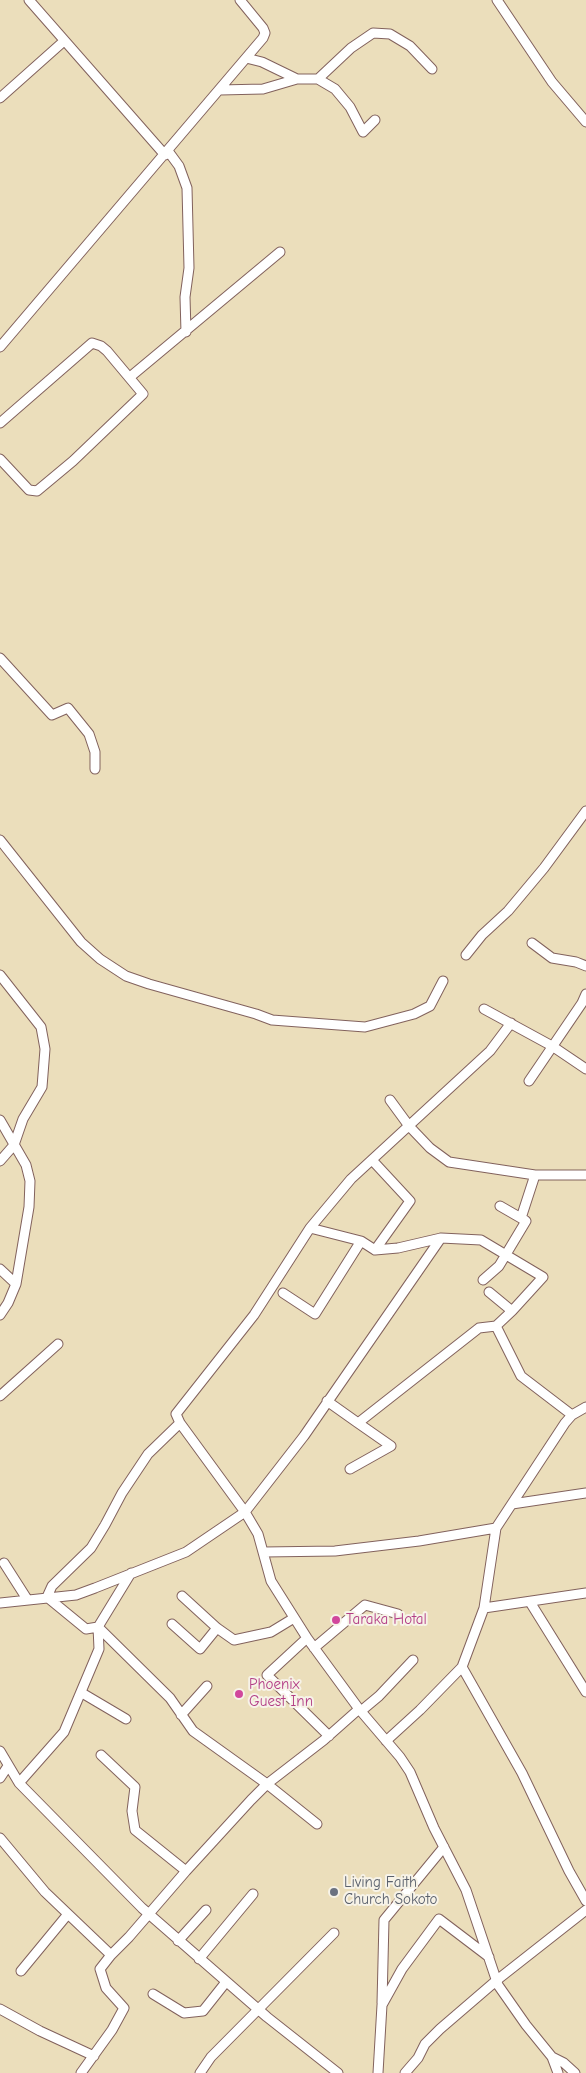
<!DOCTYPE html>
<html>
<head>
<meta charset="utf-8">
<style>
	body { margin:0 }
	canvas { display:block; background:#ebdebb }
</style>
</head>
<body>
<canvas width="586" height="2073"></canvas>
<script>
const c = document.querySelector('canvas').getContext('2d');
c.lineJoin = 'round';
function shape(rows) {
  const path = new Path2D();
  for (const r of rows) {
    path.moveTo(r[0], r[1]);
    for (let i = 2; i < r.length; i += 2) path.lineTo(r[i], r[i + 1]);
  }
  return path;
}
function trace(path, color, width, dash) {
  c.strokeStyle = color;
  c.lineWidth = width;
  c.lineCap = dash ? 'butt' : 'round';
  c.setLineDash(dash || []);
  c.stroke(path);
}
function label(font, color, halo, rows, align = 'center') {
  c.font = font + ' "Comic Neue",sans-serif';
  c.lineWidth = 4;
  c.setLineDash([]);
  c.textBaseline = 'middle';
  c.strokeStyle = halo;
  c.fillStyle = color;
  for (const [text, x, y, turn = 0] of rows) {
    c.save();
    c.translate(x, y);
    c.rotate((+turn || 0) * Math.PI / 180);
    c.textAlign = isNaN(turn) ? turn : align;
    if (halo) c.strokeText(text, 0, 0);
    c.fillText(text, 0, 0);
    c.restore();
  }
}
const street = shape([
	[29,0,165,155],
	[497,0,552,82,586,122],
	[246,58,262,62,297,79,318,79,351,48,373,33,390,34,410,46,432,69],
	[318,79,335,89,350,107,363,132,375,120],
	[220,90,263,89,297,79],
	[0,98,64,41],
	[168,151,179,166,187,188,189,268,185,297,186,332],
	[0,347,263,38,265,33,263,28,240,0],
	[130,377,280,252],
	[0,423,92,343,101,346,107,351,143,394,73,461,37,491,29,490,0,459],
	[0,658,52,715,68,708,89,734,95,752,95,769],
	[0,840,81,942,100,959,126,976,149,984,256,1014,272,1020,365,1027,414,1014,430,1006,443,981],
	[532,943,552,958,576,962,586,966],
	[466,955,482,935,508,911,544,868,586,811],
	[0,975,41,1027,45,1049,42,1087,23,1119,14,1145,0,1161],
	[484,1009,552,1046,586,1069],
	[511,1023,490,1051,351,1179,310,1228,254,1315,176,1414,180,1423,245,1512,258,1534,271,1581,307,1638,359,1709,400,1757,410,1772,434,1828,466,1890,498,1985,526,2025,552,2057,558,2073],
	[529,1081,582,1003,586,994],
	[390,1100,409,1126,430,1148,449,1162,535,1175,586,1175],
	[0,1120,26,1165,30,1181,29,1207,16,1284,8,1303,0,1315],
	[372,1160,410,1201,375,1250],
	[521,1218,535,1175],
	[310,1228,361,1241,375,1250,398,1248,441,1238,481,1240,543,1277,512,1311,496,1326,479,1328,358,1423,327,1401],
	[0,1269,16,1284],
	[483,1280,499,1266,526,1221,500,1206],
	[489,1292,512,1311],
	[283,1293,315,1314,361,1241],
	[496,1326,521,1376,572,1415],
	[0,1396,58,1344],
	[180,1423,148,1454,122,1493,105,1525,91,1548,52,1586,47,1597,86,1629,98,1627,170,1698,193,1731,267,1784,317,1824],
	[350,1469,391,1446,358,1423],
	[512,1504,586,1493],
	[264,1552,335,1551,419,1541,496,1528],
	[4,1563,27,1599],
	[182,1596,217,1628,234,1640,271,1632,294,1618],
	[530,1602,586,1692],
	[0,1603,76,1595,95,1588,186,1552,245,1512,304,1436,441,1238],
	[484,1608,586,1593],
	[172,1624,200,1649,217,1628],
	[307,1638,267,1675,329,1736],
	[314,1648,365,1605,398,1614],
	[462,1667,522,1773,569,1871,586,1901],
	[82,1693,126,1719],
	[361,1711,379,1696,413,1660],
	[181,1715,207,1686],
	[386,1741,420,1710,462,1667,484,1608,496,1528,565,1423,572,1415,586,1407],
	[0,1751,19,1783,142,1908,267,2017,338,2073],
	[101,1755,135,1787,132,1811,135,1830,186,1871],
	[0,1778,8,1766],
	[19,1783,64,1732,99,1649,98,1627,131,1573],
	[0,1838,45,1892,111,1955],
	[178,1941,206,1910],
	[199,1959,253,1894],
	[21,1971,68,1914],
	[153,1994,184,2013,203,2011,226,1982],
	[382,2003,384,1920,444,1847],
	[0,2009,40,2031,94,2056],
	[552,2057,564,2063,575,2073],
	[81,2073,112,2030,124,2008,106,1988,100,1969,111,1955,129,1937,186,1871,251,1800,267,1784,324,1740,359,1709],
	[200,2073,211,2057,334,1933],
	[378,2073,382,2005,402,1969,439,1919,489,1957],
	[405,2073,418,2058,425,2044,440,2029,497,1980,586,1910]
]);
const markers = [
	[336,1620,5,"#d1479c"],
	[239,1694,5,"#d1479c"],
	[334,1892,5,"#6b7280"]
];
const hotelNames = [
	["Taraka Hotal",346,1620],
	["Phoenix",249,1685],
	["Guest Inn",249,1702]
];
const worshipNames = [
	["Living Faith",344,1883],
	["Church Sokoto",344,1900]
];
trace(street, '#82625d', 11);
trace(street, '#fff', 9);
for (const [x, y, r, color] of markers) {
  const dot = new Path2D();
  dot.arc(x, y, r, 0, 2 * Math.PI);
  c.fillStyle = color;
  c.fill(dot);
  trace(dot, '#f7f3e8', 2);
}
label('15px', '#b23c85', '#f7f3e8', hotelNames, 'left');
label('15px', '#5b616d', '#f7f3e8', worshipNames, 'left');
</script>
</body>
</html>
